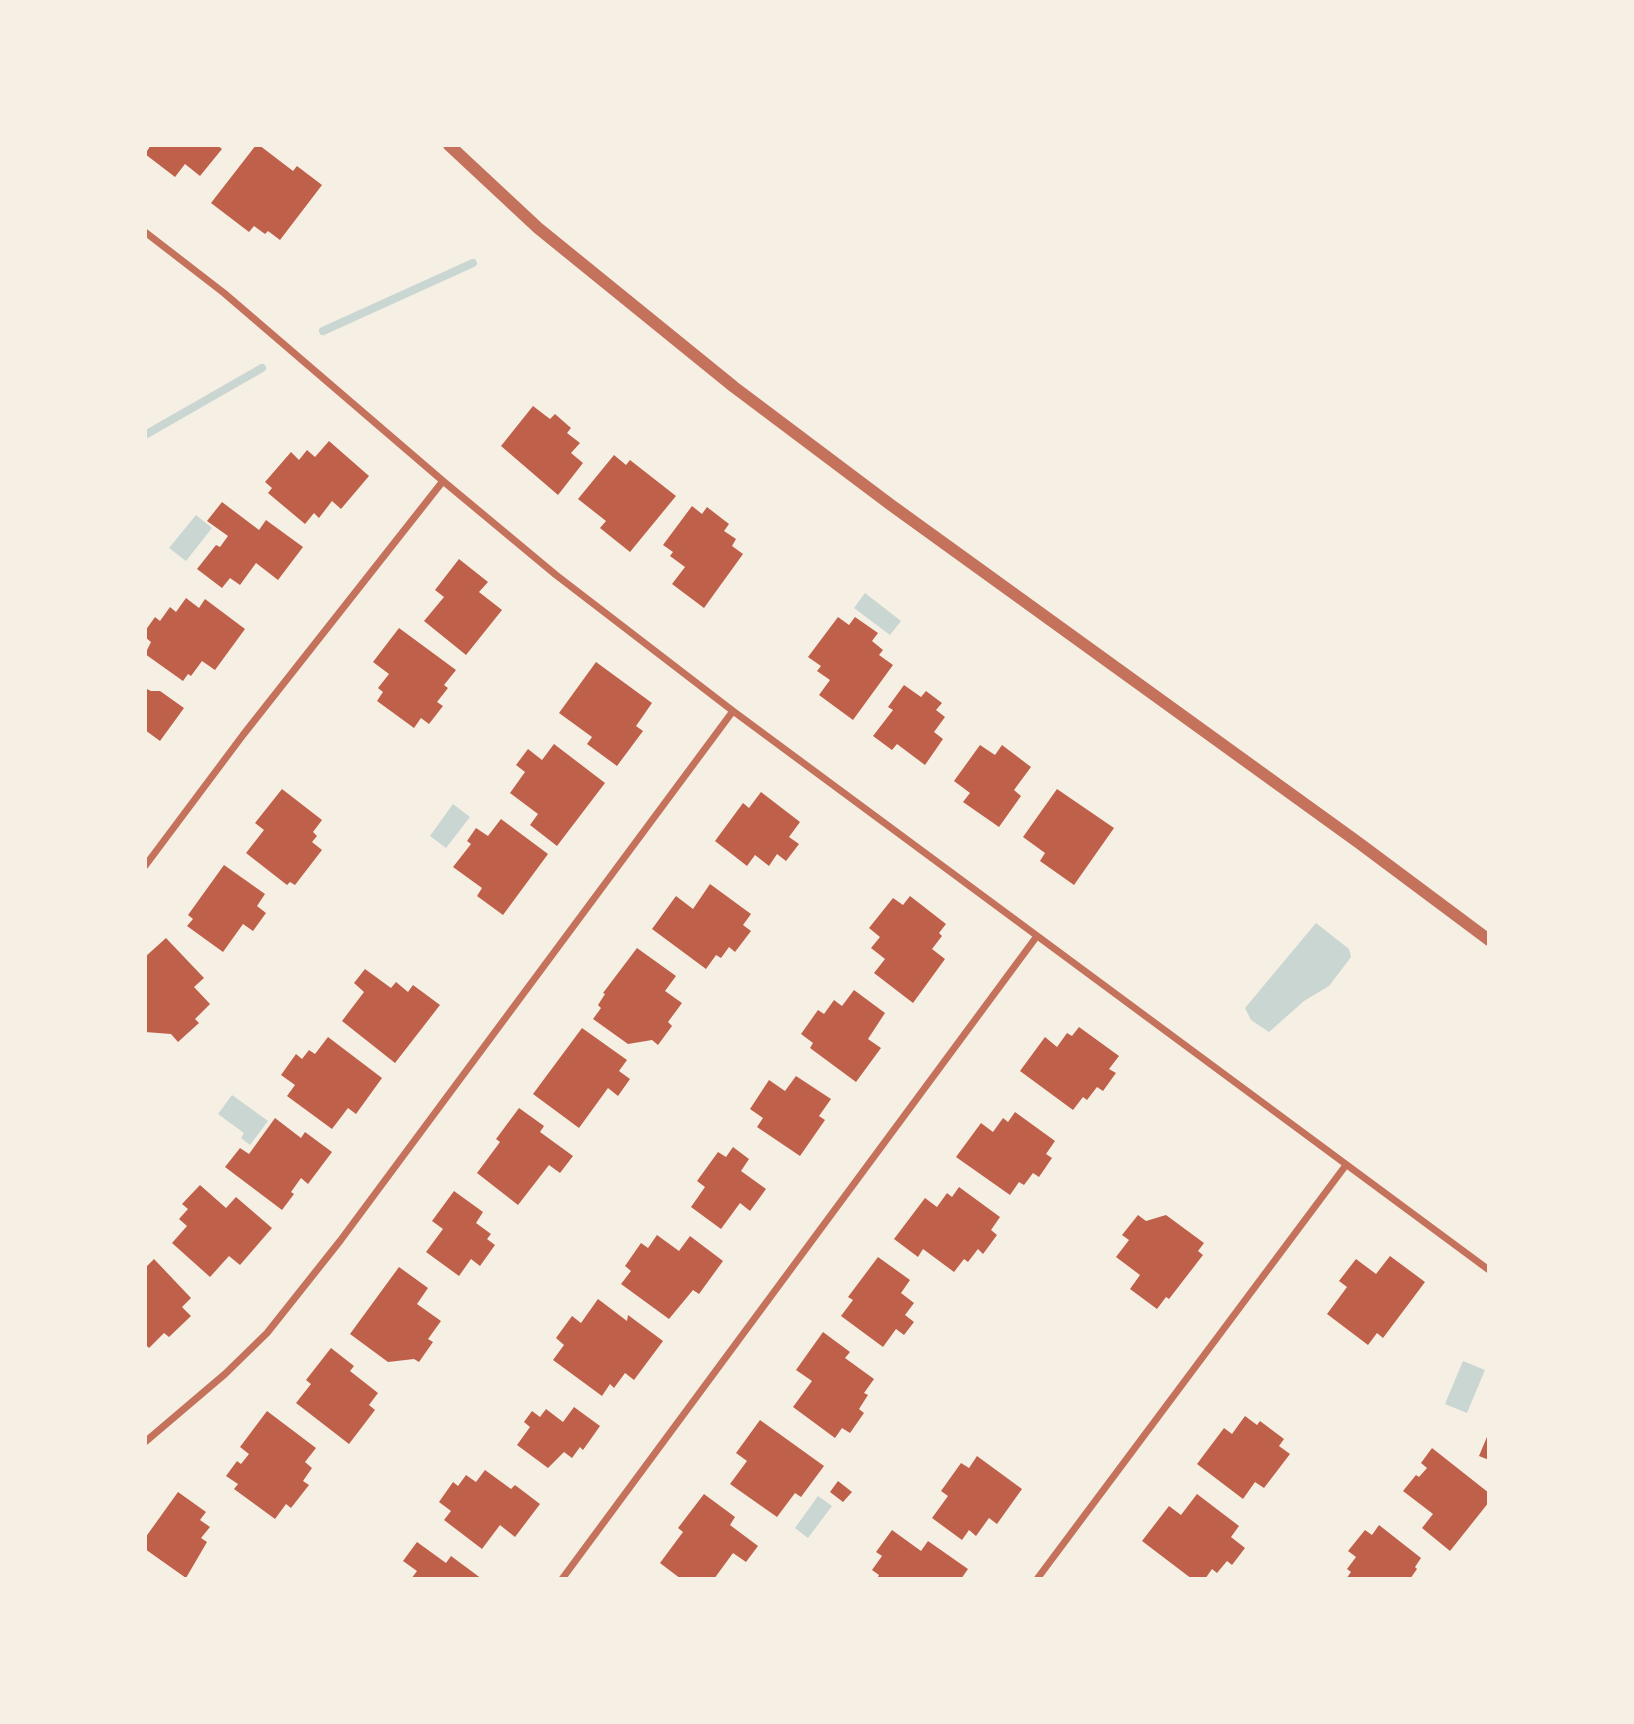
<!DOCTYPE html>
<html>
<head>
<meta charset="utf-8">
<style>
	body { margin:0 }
	#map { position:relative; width:1634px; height:1724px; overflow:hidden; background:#f6efe4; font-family:"Titillium Web",sans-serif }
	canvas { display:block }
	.frame { position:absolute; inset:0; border:147px solid #f6efe4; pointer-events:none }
</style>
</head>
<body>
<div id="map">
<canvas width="1634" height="1724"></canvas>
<div class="frame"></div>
</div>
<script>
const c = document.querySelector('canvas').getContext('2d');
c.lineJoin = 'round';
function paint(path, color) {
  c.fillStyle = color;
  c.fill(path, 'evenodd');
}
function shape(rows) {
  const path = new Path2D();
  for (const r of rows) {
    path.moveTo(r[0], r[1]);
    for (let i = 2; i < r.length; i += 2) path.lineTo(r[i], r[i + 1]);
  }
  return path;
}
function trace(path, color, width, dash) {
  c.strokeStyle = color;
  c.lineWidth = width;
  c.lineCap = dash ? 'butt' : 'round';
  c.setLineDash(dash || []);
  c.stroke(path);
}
const water = shape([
	[196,515,212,528,186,561,169,548],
	[865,593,901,621,890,635,854,608],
	[453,804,470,817,446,848,430,836],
	[1316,923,1349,949,1351,957,1329,986,1304,1001,1269,1032,1251,1020,1245,1008],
	[232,1095,268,1121,250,1145,241,1138,244,1133,218,1114],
	[1463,1361,1485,1370,1467,1413,1445,1404],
	[818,1496,832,1506,808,1538,795,1528]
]);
const stream = shape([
	[323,331,473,263],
	[145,435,262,368]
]);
const building = shape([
	[151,145,217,145,222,149,200,176,185,164,175,177,145,154],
	[256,145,259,145,293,171,297,166,322,185,280,240,268,231,265,234,254,226,249,232,211,203],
	[533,406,550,419,555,414,571,428,567,433,580,443,571,453,583,463,558,495,501,446],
	[329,441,369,476,341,509,332,501,319,518,314,513,305,524,268,493,272,488,265,482,291,452,299,460,307,450,315,457],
	[614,455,626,465,630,460,676,496,630,552,600,528,606,521,578,499],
	[222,502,259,530,266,520,303,547,278,580,256,563,240,585,230,578,222,588,197,569,216,545,220,547,228,536,207,521],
	[692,506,702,514,707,507,729,524,724,531,736,539,732,546,743,554,704,608,672,584,685,567,670,556,673,552,663,545],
	[459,559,488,582,479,592,502,610,466,655,424,621,444,597,435,590],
	[186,598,199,608,205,599,245,629,215,670,202,661,191,676,188,674,183,681,145,654,151,642,145,637,145,631,155,617,160,621,170,607,176,612],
	[838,617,849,625,855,617,878,633,872,641,883,650,879,655,893,665,853,720,819,695,830,680,817,671,821,666,808,657],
	[399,628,456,670,444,685,448,688,437,702,443,706,429,724,421,718,414,728,377,701,383,692,378,688,389,674,373,662],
	[596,662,652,703,636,726,643,731,617,766,587,744,592,737,559,713],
	[904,685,921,697,926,691,942,703,936,710,945,717,934,732,943,739,925,765,897,744,892,750,873,736,893,710,888,707],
	[145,688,151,691,160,691,184,708,160,741,145,730],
	[554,744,605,783,557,846,530,825,538,814,510,793,525,772,516,765,528,749,542,760],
	[980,745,995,755,1002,745,1031,767,1014,790,1021,796,999,827,963,802,970,793,954,781],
	[282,789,322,820,313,832,317,836,312,842,322,850,295,885,290,882,287,885,246,853,264,830,255,823],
	[1057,789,1114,828,1074,885,1040,861,1045,853,1023,837],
	[761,792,800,822,789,837,799,844,786,861,777,854,769,866,755,855,747,866,715,841,743,803,749,808],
	[501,819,548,854,503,915,477,896,482,888,453,867,471,844,467,841,476,828,488,836],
	[224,865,265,894,257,906,266,913,253,931,243,924,223,952,187,926,193,919,188,915],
	[710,884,751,914,743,925,751,931,735,952,729,947,721,958,716,955,706,969,652,929,676,896,693,909],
	[910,896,946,924,939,933,942,936,932,949,945,959,913,1003,874,973,885,959,871,948,880,937,869,928,893,898,903,905],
	[166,938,204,978,194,987,210,1004,195,1019,199,1023,178,1042,171,1034,145,1032,145,957],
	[637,948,676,976,665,991,682,1003,668,1022,672,1026,658,1045,652,1040,628,1044,593,1019,601,1008,598,1005,605,994,603,993],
	[365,969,391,988,396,982,408,992,413,985,440,1005,395,1063,342,1021,364,992,354,983],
	[854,990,885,1013,868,1039,881,1048,856,1082,810,1048,813,1043,801,1034,818,1010,824,1014,834,1000,842,1006],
	[1079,1027,1119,1056,1109,1069,1116,1073,1103,1091,1097,1087,1087,1100,1083,1097,1073,1110,1020,1071,1045,1037,1057,1047,1067,1033,1072,1036],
	[582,1028,627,1060,619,1071,630,1079,618,1096,608,1088,579,1128,533,1094],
	[328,1037,382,1078,356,1114,348,1108,332,1129,287,1096,295,1085,281,1075,296,1054,302,1059,309,1050,315,1054],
	[796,1076,831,1099,819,1116,825,1120,800,1156,757,1127,763,1118,750,1109,769,1080,785,1091],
	[519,1108,544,1126,540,1132,573,1156,560,1173,549,1165,518,1205,477,1173,500,1142,496,1139],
	[1015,1112,1055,1141,1046,1154,1052,1158,1039,1177,1033,1173,1024,1185,1019,1182,1010,1195,956,1157,981,1123,993,1132,1003,1118,1008,1122],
	[275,1118,301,1138,305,1132,332,1152,308,1184,301,1178,291,1192,294,1194,282,1210,225,1167,240,1148,249,1154],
	[733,1147,749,1159,741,1171,766,1189,750,1211,740,1203,721,1229,691,1207,705,1187,697,1181,718,1152,726,1157],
	[200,1185,226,1208,236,1197,272,1228,240,1265,229,1256,210,1277,172,1243,187,1226,179,1219,188,1209,182,1204],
	[959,1187,1000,1217,991,1230,997,1235,983,1254,978,1249,968,1262,964,1259,954,1272,923,1249,918,1257,894,1239,925,1198,937,1207,947,1193,952,1197],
	[454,1191,483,1212,476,1223,491,1234,487,1239,495,1245,480,1266,471,1259,459,1276,426,1252,443,1229,432,1221],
	[1138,1215,1146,1221,1166,1215,1204,1243,1198,1251,1203,1255,1169,1299,1166,1297,1157,1309,1130,1289,1140,1275,1116,1257,1129,1240,1122,1235],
	[657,1235,679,1251,690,1236,723,1261,699,1294,693,1290,669,1319,621,1284,631,1271,625,1266,641,1243,648,1248],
	[1390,1256,1425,1282,1383,1338,1377,1333,1368,1345,1327,1314,1347,1287,1339,1281,1356,1259,1376,1274],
	[878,1257,910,1280,901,1293,914,1303,905,1315,914,1322,904,1335,896,1329,883,1347,841,1316,853,1300,848,1297],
	[154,1259,191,1298,182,1307,191,1316,169,1337,164,1333,149,1348,145,1344,145,1268],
	[399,1267,428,1288,417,1304,441,1321,428,1339,433,1342,419,1362,414,1359,388,1362,350,1334],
	[598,1299,627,1321,628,1315,663,1341,634,1380,625,1373,614,1388,610,1384,602,1396,553,1360,564,1345,556,1338,572,1316,581,1323],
	[823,1332,850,1352,845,1358,874,1379,864,1393,868,1395,859,1409,864,1413,850,1433,842,1428,835,1438,793,1407,812,1381,796,1370],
	[331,1348,354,1366,350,1371,378,1393,369,1405,375,1410,349,1444,296,1403,311,1384,306,1380],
	[574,1407,600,1426,583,1450,580,1447,572,1458,564,1452,548,1468,517,1445,530,1427,524,1422,532,1411,540,1417,546,1409,563,1422],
	[267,1411,316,1448,305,1462,312,1468,303,1481,309,1485,291,1508,286,1504,275,1519,234,1489,238,1484,226,1476,237,1461,241,1464,249,1454,240,1447],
	[1245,1416,1257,1425,1260,1421,1284,1439,1279,1446,1290,1454,1264,1488,1255,1482,1243,1499,1197,1464,1224,1428,1232,1434],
	[760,1420,824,1466,801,1497,795,1493,777,1517,730,1484,747,1461,736,1453],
	[1489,1432,1489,1460,1479,1456],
	[1432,1448,1489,1493,1489,1502,1450,1551,1422,1528,1433,1514,1403,1491,1416,1475,1419,1477,1427,1468,1421,1463],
	[977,1456,1022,1489,997,1524,989,1518,976,1536,969,1530,962,1540,932,1518,948,1496,941,1491,961,1463,969,1468],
	[485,1470,511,1489,515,1485,540,1504,515,1537,500,1525,482,1549,444,1520,451,1511,439,1502,453,1482,458,1486,466,1475,476,1482],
	[838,1481,852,1492,843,1502,830,1492],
	[178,1492,206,1512,200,1520,210,1527,201,1538,207,1542,186,1578,145,1549,145,1538],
	[704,1494,735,1517,730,1525,758,1546,746,1562,733,1553,714,1579,681,1579,660,1563,683,1532,678,1528],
	[1197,1494,1239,1526,1231,1537,1245,1548,1232,1565,1227,1561,1217,1573,1212,1569,1205,1579,1192,1579,1142,1541,1169,1506,1181,1515],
	[1379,1525,1421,1558,1415,1567,1417,1569,1410,1579,1346,1579,1351,1572,1347,1569,1356,1557,1348,1551,1365,1530,1372,1535],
	[892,1530,921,1551,928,1541,968,1569,961,1579,877,1579,879,1575,872,1570,882,1556,876,1552],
	[417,1542,446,1563,451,1556,482,1579,411,1579,417,1571,403,1561]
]);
const minor = shape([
	[145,232,224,293,443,481,556,575,733,711,1489,1270],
	[145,866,243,735,443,481],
	[145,1442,225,1374,267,1333,340,1241,733,711],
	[562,1579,1037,936],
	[1037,1579,1346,1165]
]);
const tertiary = shape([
	[449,145,538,228,734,387,891,505,1359,843,1489,940]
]);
paint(water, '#c9d6d2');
trace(stream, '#c9d6d2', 8);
paint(building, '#bf614a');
trace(minor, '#c5725c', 7);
trace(tertiary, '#c5725c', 12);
</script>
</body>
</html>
